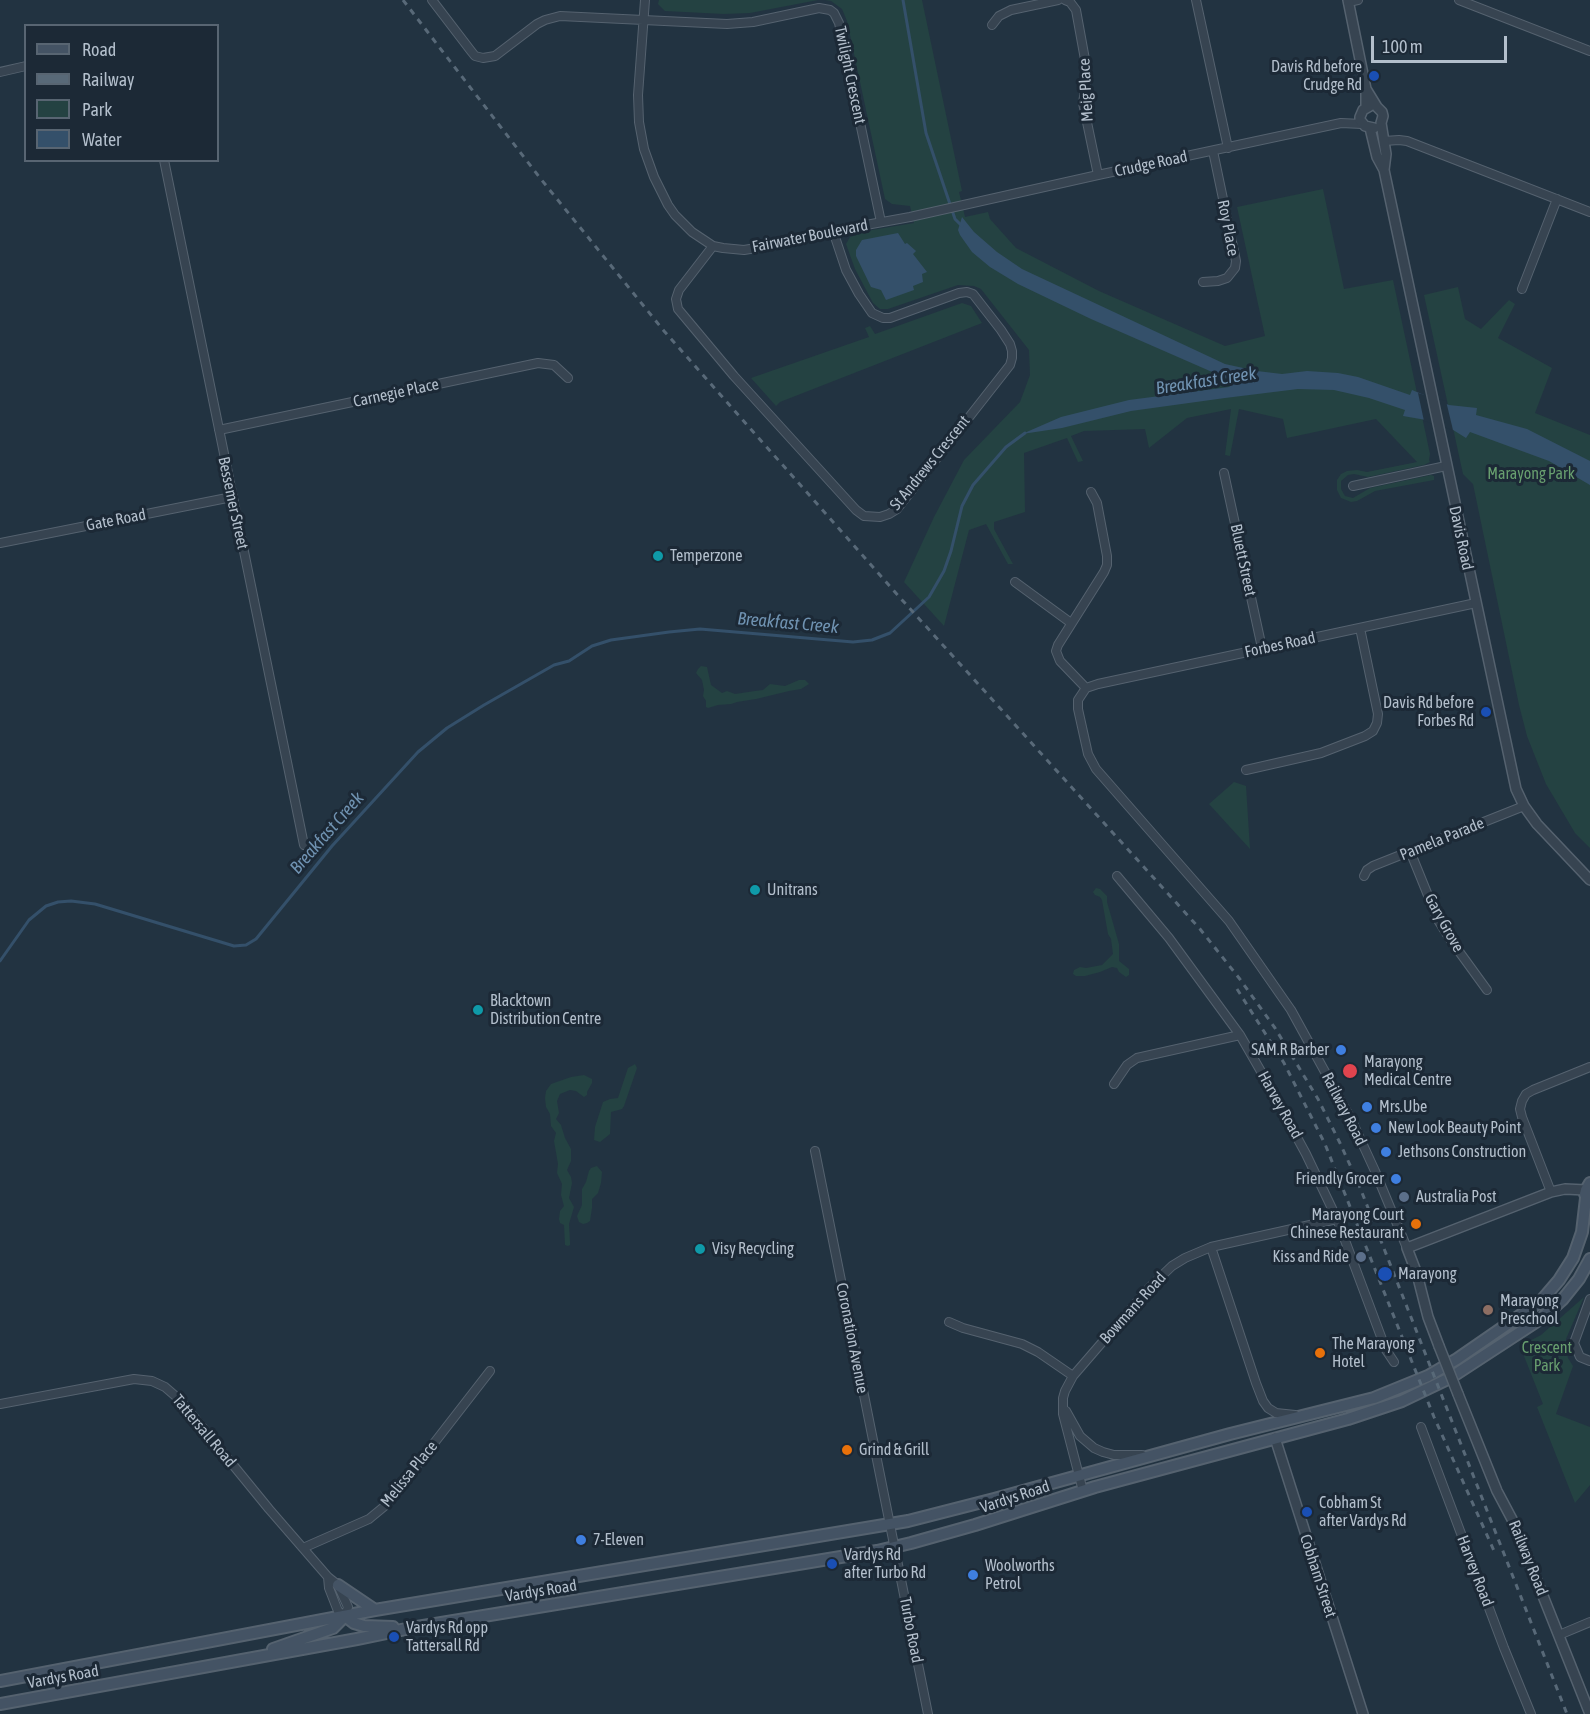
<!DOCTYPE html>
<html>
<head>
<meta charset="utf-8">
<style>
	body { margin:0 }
	#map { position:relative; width:1590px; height:1714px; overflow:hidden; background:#223341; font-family:"Asap Condensed",sans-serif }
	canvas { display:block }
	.legend { position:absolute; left:24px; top:24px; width:195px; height:138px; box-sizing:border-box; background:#1c2936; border:2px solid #586572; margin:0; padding:8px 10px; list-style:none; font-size:18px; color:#b3bfcc }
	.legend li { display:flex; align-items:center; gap:12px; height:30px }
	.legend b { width:30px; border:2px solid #586572 }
	.scale { position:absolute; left:1371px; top:36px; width:136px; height:27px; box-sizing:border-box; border:3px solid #b3bfcc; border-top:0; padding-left:8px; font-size:18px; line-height:21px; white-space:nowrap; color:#b3bfcc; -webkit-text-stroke:4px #1c2936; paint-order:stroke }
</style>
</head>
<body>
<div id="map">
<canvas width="1590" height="1714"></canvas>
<ul class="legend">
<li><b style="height:8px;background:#445364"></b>Road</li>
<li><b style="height:8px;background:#586978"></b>Railway</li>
<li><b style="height:16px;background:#244242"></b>Park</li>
<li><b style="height:16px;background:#34506a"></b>Water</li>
</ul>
<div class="scale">100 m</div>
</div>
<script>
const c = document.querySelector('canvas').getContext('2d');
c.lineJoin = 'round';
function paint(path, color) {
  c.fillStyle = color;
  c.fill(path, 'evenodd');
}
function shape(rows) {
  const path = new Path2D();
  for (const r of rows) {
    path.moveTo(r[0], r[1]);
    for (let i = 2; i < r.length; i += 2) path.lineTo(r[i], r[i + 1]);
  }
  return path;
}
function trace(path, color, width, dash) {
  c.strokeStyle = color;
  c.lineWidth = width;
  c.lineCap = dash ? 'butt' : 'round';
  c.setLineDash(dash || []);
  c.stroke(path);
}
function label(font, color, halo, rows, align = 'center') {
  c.font = font + ' "Asap Condensed",sans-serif';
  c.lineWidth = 6;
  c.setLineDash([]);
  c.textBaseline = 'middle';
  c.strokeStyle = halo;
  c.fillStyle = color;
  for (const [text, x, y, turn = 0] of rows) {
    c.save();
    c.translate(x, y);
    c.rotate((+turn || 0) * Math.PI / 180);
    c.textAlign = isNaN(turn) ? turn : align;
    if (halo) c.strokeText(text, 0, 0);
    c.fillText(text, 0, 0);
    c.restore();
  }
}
const green = shape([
	[659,0,818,0,750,13,724,14,665,11,658,4],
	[825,0,922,0,962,191,959,192,965,217,988,212,990,219,1016,248,1099,291,1225,346,1265,336,1237,207,1323,189,1344,289,1393,280,1430,454,1429,460,1430,462,1424,465,1368,477,1354,474,1348,475,1341,481,1341,489,1345,496,1353,498,1370,488,1431,475,1434,476,1434,480,1375,491,1357,501,1351,502,1341,498,1337,490,1337,480,1341,474,1347,471,1357,470,1367,472,1417,462,1376,419,1287,438,1283,419,1239,409,1230,456,1225,455,1231,409,1187,418,1149,448,1145,429,1084,431,1071,436,1083,461,1078,462,1067,438,1024,453,1025,512,994,522,994,529,1013,564,1008,564,986,524,969,530,944,626,904,582,934,517,964,460,1020,402,1030,375,1029,350,981,289,974,286,958,285,888,309,880,309,873,303,855,269,846,244,850,237,872,230,914,223,910,206,892,204,885,199,847,21,842,9,831,1],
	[1458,287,1465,319,1481,329,1509,300,1515,304,1498,338,1552,368,1535,413,1590,435,1590,848,1575,833,1546,784,1527,736,1519,705,1473,484,1463,474,1424,295],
	[962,303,971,306,982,323,780,402,776,406,751,378,869,337,865,328,870,326,875,334],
	[701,666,707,667,711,685,722,693,727,691,735,694,755,691,763,690,770,684,785,686,799,680,805,680,809,684,801,689,789,691,756,699,737,702,731,704,718,705,708,708,706,707,706,701,703,696,704,690,702,680,696,673,698,669],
	[1234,782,1246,786,1250,849,1209,804],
	[1096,888,1100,889,1107,896,1107,902,1119,944,1119,961,1129,969,1129,975,1126,977,1119,972,1117,968,1112,967,1100,972,1085,976,1076,976,1073,974,1074,970,1080,967,1086,968,1102,965,1113,954,1111,939,1108,934,1102,900,1100,897,1095,895,1093,892],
	[635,1064,637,1068,624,1106,622,1109,611,1112,610,1134,600,1142,594,1140,595,1127,603,1102,610,1099,618,1098,628,1068],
	[584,1075,592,1079,592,1083,587,1092,587,1095,584,1097,576,1091,570,1090,560,1094,557,1101,559,1113,556,1119,561,1125,565,1138,571,1149,571,1161,567,1170,571,1177,572,1183,569,1198,574,1207,569,1224,570,1242,570,1245,568,1246,565,1245,564,1225,560,1223,559,1219,560,1211,564,1206,561,1195,562,1184,557,1173,558,1164,554,1141,556,1133,551,1126,550,1114,546,1107,545,1098,546,1091,551,1084,571,1077],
	[597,1166,602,1172,601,1183,598,1193,592,1199,592,1208,590,1221,587,1223,583,1224,579,1222,577,1216,582,1205,582,1189,586,1182,589,1171,591,1168],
	[1584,1297,1566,1339,1566,1345,1568,1358,1573,1366,1556,1414,1590,1427,1590,1485,1575,1503,1537,1407,1543,1404,1520,1346,1541,1335]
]);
const water = shape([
	[962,217,974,232,997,252,1022,269,1225,364,1257,371,1282,374,1307,371,1338,373,1358,377,1410,395,1412,390,1449,405,1477,408,1476,415,1527,429,1590,461,1590,485,1549,461,1470,432,1466,438,1450,428,1426,420,1403,416,1405,410,1369,398,1334,390,1298,389,1225,398,1131,411,1062,428,1022,434,1061,417,1129,400,1229,387,1235,382,1091,319,1018,284,990,267,972,252,960,235,958,230],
	[898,233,905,244,907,243,916,251,913,254,927,272,922,274,923,282,913,286,914,290,886,300,881,290,871,287,856,256,856,250,862,240]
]);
const pier = shape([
	[1418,393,1446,401,1453,430,1424,421]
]);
const stream = shape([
	[903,0,926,133,955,219,962,226],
	[0,961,29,920,46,906,58,902,71,901,95,904,234,946,246,945,256,939,332,846,418,752,447,728,484,705,554,665,569,661,592,646,611,640,669,632,700,629,853,642,872,640,890,633,929,597,944,571,951,551,962,506,973,485,1006,447,1025,433]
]);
const minor = shape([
	[432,0,471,51,475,56,483,58,495,56,537,24,545,20,560,16,727,24,753,22,819,8,830,10,834,13,839,23,881,222],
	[645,0,638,95,639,122,644,149,654,177,668,205,675,215,692,232,713,246,723,248,744,250,756,248,833,231,910,217,1098,175,1341,123,1362,124],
	[1065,0,1070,2,1076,10,1086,65,1087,77,1083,103,1098,175],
	[1196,0,1228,148],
	[1459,0,1590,51],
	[1348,2,1358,0],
	[992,25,999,16,1011,10,1058,0],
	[0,72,26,66],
	[1384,141,1399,140,1407,141,1590,212],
	[164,160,304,845],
	[713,246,679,290,676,299,678,309,734,376,856,510,864,516,880,517,889,514,897,509,1010,365,1012,358,1012,351,1010,344,1001,330,973,294,967,292,959,293,890,318,883,318,872,313,859,294,846,270,833,231],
	[1203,282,1218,281,1227,278,1235,268,1236,261,1213,151],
	[1522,289,1557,199],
	[219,430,538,363,554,365,568,378],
	[1224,473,1262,648],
	[1353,486,1446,466],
	[0,543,232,497],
	[1015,582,1071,623],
	[1086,688,1060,661,1056,651,1058,645,1104,572,1107,565,1107,556,1097,503,1091,492],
	[1246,770,1321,753,1365,736,1373,731,1377,723,1378,714,1360,628],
	[1410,851,1438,920,1450,939,1487,990],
	[1117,876,1169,938,1240,1035,1263,1075,1306,1154,1337,1219,1386,1350,1394,1362],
	[1364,876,1367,870,1373,866,1524,806],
	[1114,1084,1127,1065,1137,1058,1240,1035],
	[815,1151,928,1714],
	[1551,1192,1522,1117,1520,1109,1522,1101,1526,1094,1533,1090,1590,1067],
	[1211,1247,1256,1383,1263,1401,1268,1408,1276,1413,1295,1415],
	[1407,1248,1375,1171,1352,1121,1291,1010,1229,921,1096,769,1088,754,1078,709,1078,700,1086,688,1098,684,1476,603],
	[1590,1299,1574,1343,1580,1357,1590,1361],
	[949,1322,963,1328,1022,1344,1038,1352,1073,1376],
	[0,1404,134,1379,152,1381,165,1387,180,1400,269,1509,328,1577,338,1585,348,1607,345,1616,338,1611,329,1588,328,1577],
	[1066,1411,1080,1436,1094,1448,1103,1452,1114,1455,1142,1455],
	[1421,1427,1504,1648,1531,1714],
	[1083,1491,1063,1414,1063,1398,1065,1391,1073,1376,1150,1287,1172,1266,1185,1258,1211,1247,1337,1219],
	[303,1548,369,1519,386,1505,490,1371],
	[1559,1635,1590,1622]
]);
const tertiary = shape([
	[1348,0,1366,89,1366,107],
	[1366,89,1377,107,1382,112,1383,116,1381,123,1386,154,1384,170],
	[1370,106,1363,110,1360,117,1360,120,1365,126,1374,128],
	[1370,128,1377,157,1384,170,1516,789,1524,806,1537,824,1590,880],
	[1439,1346,1428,1317,1417,1274,1407,1248,1551,1192,1565,1189,1586,1190],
	[1458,1394,1497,1491,1514,1523,1590,1714],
	[1275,1438,1363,1714]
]);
const secondary = shape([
	[1590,1203,1585,1194,1586,1190,1590,1183],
	[338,1585,375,1610],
	[345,1616,354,1623,364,1626,393,1627],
	[273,1649,333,1628,345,1616],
	[0,1681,375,1610,908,1521,994,1499,1230,1434,1374,1398,1428,1376,1457,1359,1541,1301,1559,1280,1573,1258,1582,1232,1586,1198],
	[0,1704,357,1639,411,1628,877,1551,911,1543,975,1525,1095,1487,1348,1419,1402,1401,1450,1378,1542,1318,1563,1299,1579,1279,1590,1259]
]);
const rail = shape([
	[403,0,540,178,664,331,903,601,1200,929,1239,978,1275,1028,1318,1099,1340,1143,1359,1185,1567,1714],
	[1237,989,1284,1063,1325,1144,1434,1417,1495,1553]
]);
const tertiaryBridge = shape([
	[1439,1346,1458,1394]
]);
const markers = [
	[1374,76,6,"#1a4fb4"],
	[658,556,6,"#0f9aa8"],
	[1486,712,6,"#1a4fb4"],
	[755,890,6,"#0f9aa8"],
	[478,1010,6,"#0f9aa8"],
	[1341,1050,6,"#3f7fe0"],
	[1350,1071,8,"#e0444e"],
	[1367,1107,6,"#3f7fe0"],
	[1376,1128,6,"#3f7fe0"],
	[1386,1152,6,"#3f7fe0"],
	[1396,1179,6,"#3f7fe0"],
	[1404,1197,6,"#5c6f8a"],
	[1416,1224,6,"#e8710a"],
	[700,1249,6,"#0f9aa8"],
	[1361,1257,6,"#5c6f8a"],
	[1385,1274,8,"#1a4fb4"],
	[1488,1310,6,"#8d6e63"],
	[1320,1353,6,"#e8710a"],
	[847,1450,6,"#e8710a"],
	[1307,1512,6,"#1a4fb4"],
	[581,1540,6,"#3f7fe0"],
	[832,1564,6,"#1a4fb4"],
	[973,1575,6,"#3f7fe0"],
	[394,1637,6,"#1a4fb4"]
];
const poiNames = [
	["Davis Rd before",1362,67,"right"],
	["Crudge Rd",1362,85,"right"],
	["Temperzone",670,556],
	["Davis Rd before",1474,703,"right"],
	["Forbes Rd",1474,721,"right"],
	["Unitrans",767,890],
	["Blacktown",490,1001],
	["Distribution Centre",490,1019],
	["SAM.R Barber",1329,1050,"right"],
	["Marayong",1364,1062],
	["Medical Centre",1364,1080],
	["Mrs.Ube",1379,1107],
	["New Look Beauty Point",1388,1128],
	["Jethsons Construction",1398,1152],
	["Friendly Grocer",1384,1179,"right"],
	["Australia Post",1416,1197],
	["Marayong Court",1404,1215,"right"],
	["Chinese Restaurant",1404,1233,"right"],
	["Visy Recycling",712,1249],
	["Kiss and Ride",1349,1257,"right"],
	["Marayong",1398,1274],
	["Marayong",1500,1301],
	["Preschool",1500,1319],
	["The Marayong",1332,1344],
	["Hotel",1332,1362],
	["Grind & Grill",859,1450],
	["Cobham St",1319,1503],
	["after Vardys Rd",1319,1521],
	["7-Eleven",593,1540],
	["Vardys Rd",844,1555],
	["after Turbo Rd",844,1573],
	["Woolworths",985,1566],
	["Petrol",985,1584],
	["Vardys Rd opp",406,1628],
	["Tattersall Rd",406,1646]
];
const streetNames = [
	["Twilight Crescent",850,75,78],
	["Meig Place",1086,90,-93],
	["Crudge Road",1151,164,-12],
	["Roy Place",1228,228,79],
	["Fairwater Boulevard",810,236,-11],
	["Carnegie Place",396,393,-12],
	["St Andrews Crescent",930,463,-51],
	["Bessemer Street",233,503,78],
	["Gate Road",116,520,-11],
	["Davis Road",1461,538,78],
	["Bluett Street",1243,560,78],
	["Forbes Road",1280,645,-12],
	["Pamela Parade",1442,839,-22],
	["Gary Grove",1444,923,61],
	["Harvey Road",1280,1105,61],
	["Railway Road",1344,1109,63],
	["Bowmans Road",1133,1308,-48],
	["Coronation Avenue",852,1338,79],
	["Tattersall Road",204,1431,50],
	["Melissa Place",409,1474,-51],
	["Vardys Road",1015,1497,-18],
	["Railway Road",1528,1558,68],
	["Harvey Road",1475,1571,69],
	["Cobham Street",1318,1576,72],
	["Vardys Road",541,1591,-9],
	["Turbo Road",911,1630,79],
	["Vardys Road",63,1677,-10]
];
const parkNames = [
	["Marayong Park",1531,474],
	["Crescent",1547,1348],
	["Park",1547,1366]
];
const waterNames = [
	["Breakfast Creek",1206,381,-9],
	["Breakfast Creek",788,623,5],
	["Breakfast Creek",327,833,-49]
];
paint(green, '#244242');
paint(water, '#34506a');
paint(pier, '#223341');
trace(stream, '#34506a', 3);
trace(minor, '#55626f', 10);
trace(tertiary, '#55626f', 12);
trace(secondary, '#55626f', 14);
trace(minor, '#374451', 8);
trace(tertiary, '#374451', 9);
trace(secondary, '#445364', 10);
trace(rail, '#586978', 3, [6, 6]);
trace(tertiaryBridge, '#55626f', 12, []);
trace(tertiaryBridge, '#374451', 9);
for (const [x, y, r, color] of markers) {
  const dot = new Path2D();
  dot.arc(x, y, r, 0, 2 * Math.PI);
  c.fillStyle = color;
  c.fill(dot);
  trace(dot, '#1c2936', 2);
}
label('16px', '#b3bfcc', '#1c2936', poiNames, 'left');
label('16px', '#b3bfcc', '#1c2936', streetNames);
label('16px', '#689f6f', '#1c2936', parkNames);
label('italic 18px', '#7093b2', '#1c2936', waterNames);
</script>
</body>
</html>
